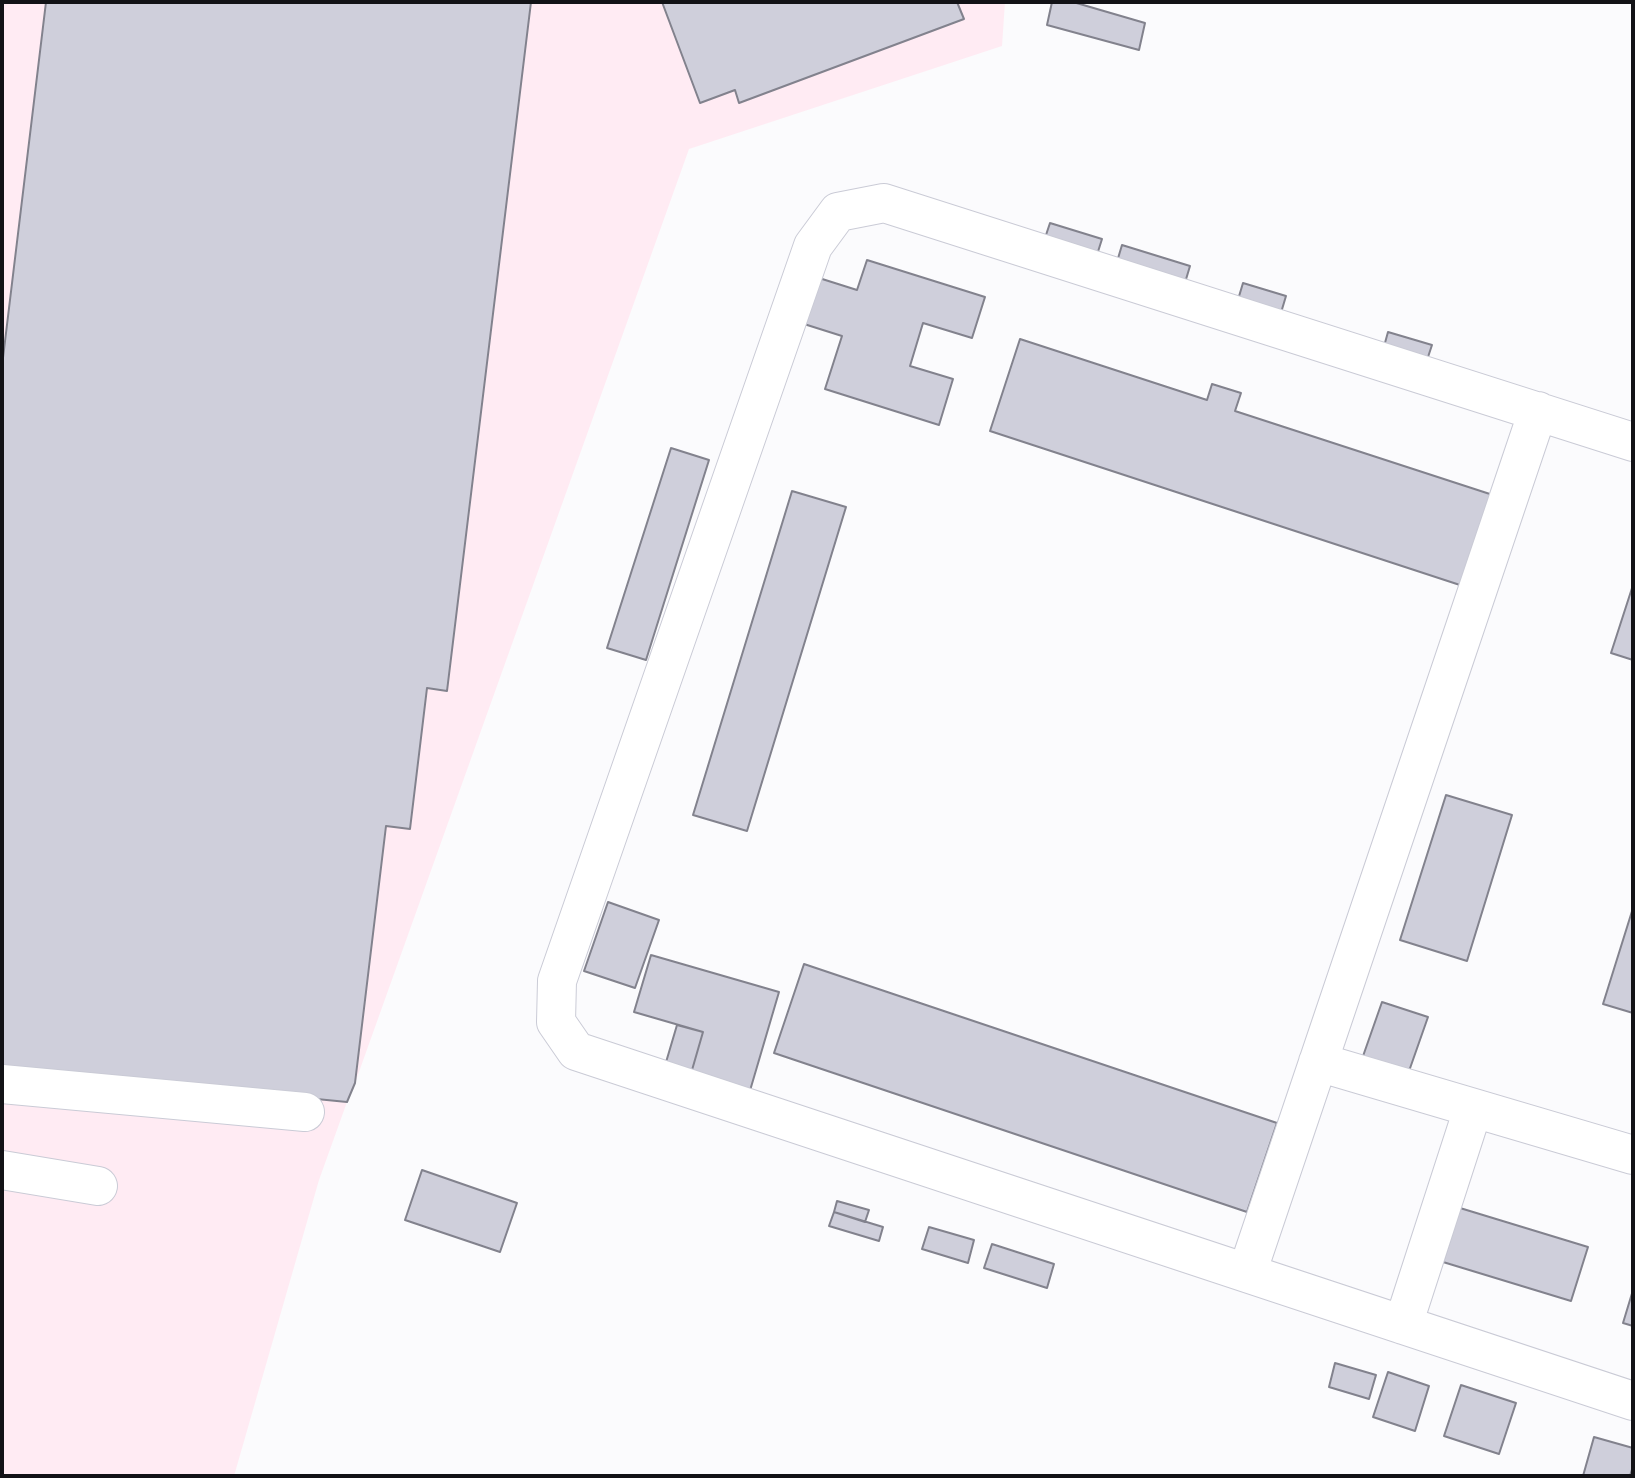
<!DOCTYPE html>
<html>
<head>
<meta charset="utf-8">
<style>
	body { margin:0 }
	#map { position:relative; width:1635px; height:1478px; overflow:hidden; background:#fbfbfd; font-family:Mulish,sans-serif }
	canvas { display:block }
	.frame { position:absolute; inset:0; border:4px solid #121216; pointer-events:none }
</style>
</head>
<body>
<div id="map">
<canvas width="1635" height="1478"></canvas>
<div class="frame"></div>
</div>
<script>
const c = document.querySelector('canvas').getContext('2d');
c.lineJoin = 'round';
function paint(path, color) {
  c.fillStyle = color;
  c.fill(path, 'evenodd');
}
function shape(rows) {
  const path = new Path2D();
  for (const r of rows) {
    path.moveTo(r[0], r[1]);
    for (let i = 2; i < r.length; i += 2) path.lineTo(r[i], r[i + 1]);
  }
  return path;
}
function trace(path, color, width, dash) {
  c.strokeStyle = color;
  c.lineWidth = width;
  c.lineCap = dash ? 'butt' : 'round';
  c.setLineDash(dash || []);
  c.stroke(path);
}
const industrial = shape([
	[2,2,1005,2,1002,46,689,149,355,1083,347,1102,319,1180,234,1476,2,1476]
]);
const building = shape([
	[46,2,531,2,447,691,427,688,410,829,386,826,355,1083,347,1102,2,1068,2,366,46,2],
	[662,2,957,2,964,19,739,103,735,90,700,103,662,2],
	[1052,2,1073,2,1145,23,1139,50,1047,25,1052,2],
	[1050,223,1102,239,1096,258,1044,241,1050,223],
	[1122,245,1190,266,1184,286,1116,265,1122,245],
	[867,260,985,297,972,338,923,323,910,366,953,379,939,425,825,389,842,336,804,324,819,278,857,290,867,260],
	[1243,283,1286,296,1280,316,1237,303,1243,283],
	[1388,332,1432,345,1426,363,1383,350,1388,332],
	[1020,339,1207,400,1212,384,1241,393,1235,411,1496,496,1466,587,990,431,1020,339],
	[671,448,709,460,646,660,607,648,671,448],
	[792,491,846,507,747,831,693,815,792,491],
	[1633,585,1633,660,1611,653,1633,585],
	[1446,795,1512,815,1467,961,1400,940,1446,795],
	[608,902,659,920,635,988,584,971,608,902],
	[1633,908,1633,1013,1603,1004,1633,908],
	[651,955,779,992,749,1094,690,1077,703,1032,634,1012,651,955],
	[804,964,1277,1123,1247,1212,774,1053,804,964],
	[1382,1002,1428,1017,1408,1074,1362,1059,1382,1002],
	[677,1025,703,1032,690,1077,664,1069,677,1025],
	[422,1170,517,1203,500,1252,405,1220,422,1170],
	[837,1201,869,1210,865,1222,834,1212,837,1201],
	[1460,1208,1588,1247,1571,1301,1443,1262,1460,1208],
	[834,1212,883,1227,879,1241,829,1226,834,1212],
	[929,1227,974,1240,968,1263,922,1249,929,1227],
	[992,1244,1054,1264,1047,1288,984,1268,992,1244],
	[1633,1290,1633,1326,1623,1323,1633,1290],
	[1335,1363,1376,1375,1369,1399,1329,1387,1335,1363],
	[1388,1372,1429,1386,1415,1431,1373,1417,1388,1372],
	[1461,1385,1516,1403,1499,1454,1444,1436,1461,1385],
	[1594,1437,1633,1448,1633,1466,1630,1476,1583,1476,1594,1437]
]);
const minor = shape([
	[1633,442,884,203,838,212,813,246,557,981,556,1022,576,1051,1633,1401],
	[1318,1062,1633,1155],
	[2,1084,305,1112],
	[2,1170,98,1186],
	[1247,1273,1538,411],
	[1403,1325,1473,1109]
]);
paint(industrial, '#ffebf3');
paint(building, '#cfcfdb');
trace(building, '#82828d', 2);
trace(minor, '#cacbd6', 40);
trace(minor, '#fff', 38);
</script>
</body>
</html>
